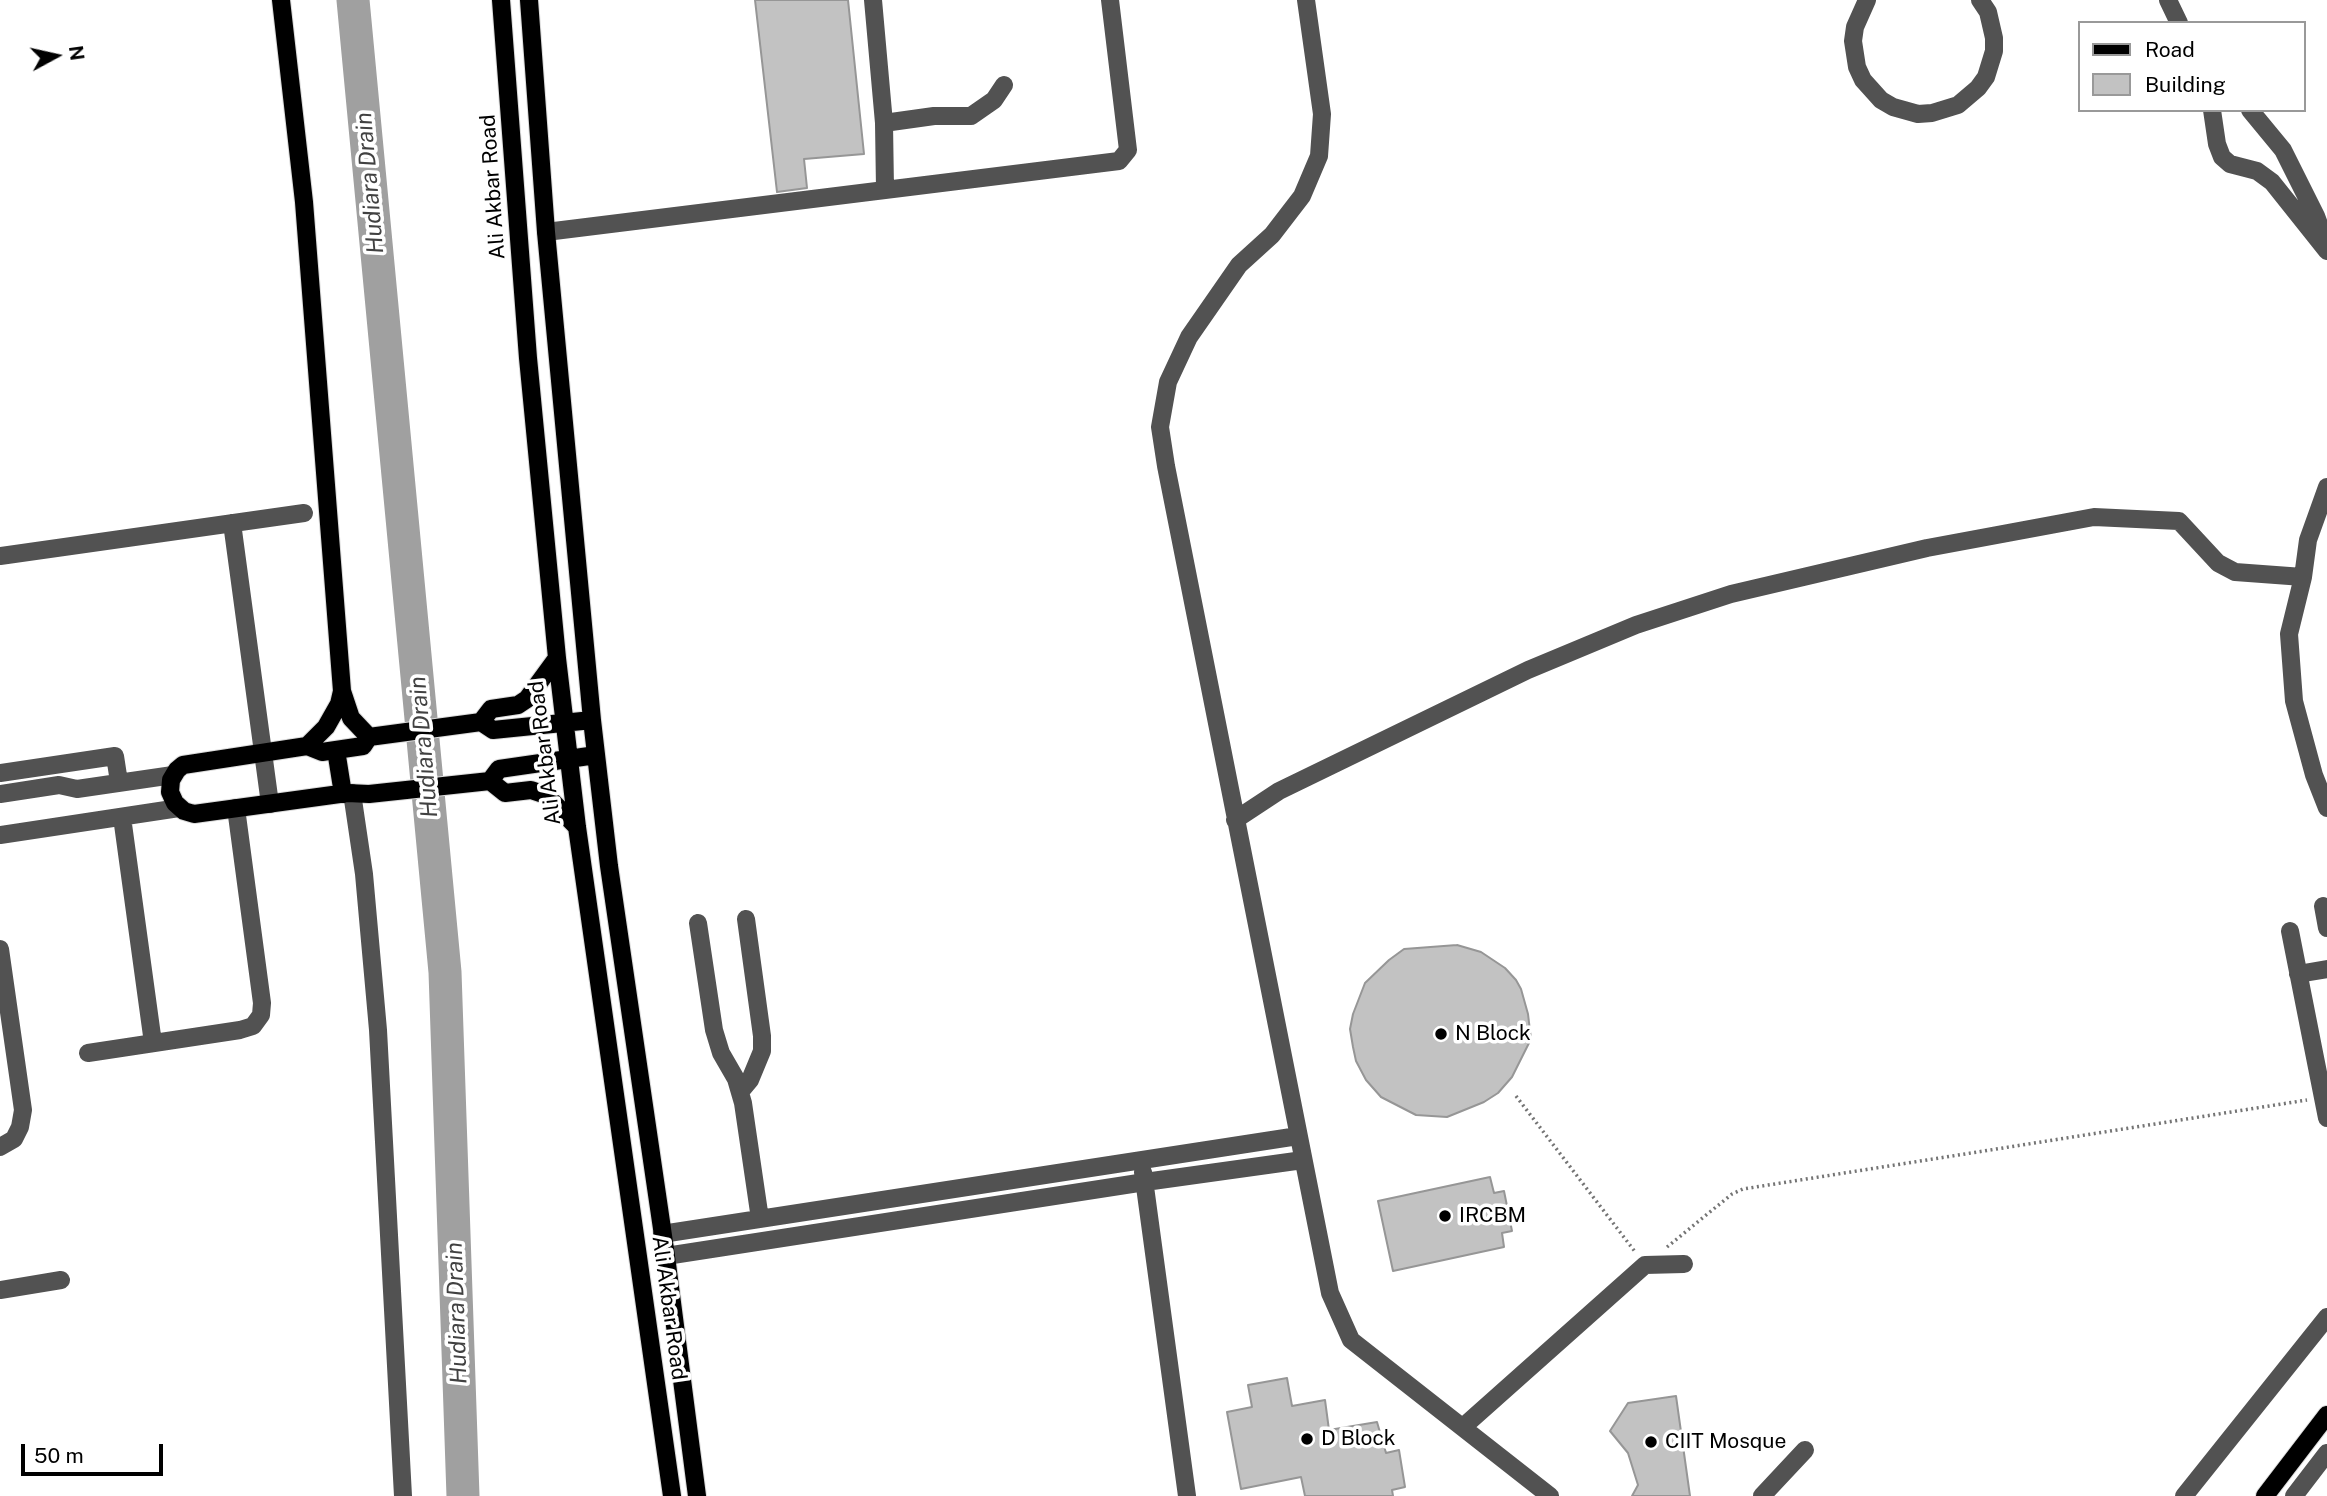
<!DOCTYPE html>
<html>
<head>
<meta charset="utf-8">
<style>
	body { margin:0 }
	#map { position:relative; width:2327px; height:1496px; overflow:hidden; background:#fff; font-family:"Public Sans",sans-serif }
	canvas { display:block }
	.legend { position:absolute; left:2078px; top:21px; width:228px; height:91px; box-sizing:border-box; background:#fff; border:2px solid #999; margin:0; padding:9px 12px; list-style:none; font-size:21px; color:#000 }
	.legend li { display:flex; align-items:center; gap:14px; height:35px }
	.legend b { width:35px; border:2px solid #999 }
	.north { position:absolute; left:21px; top:21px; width:70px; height:70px; -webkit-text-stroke:5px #fff; paint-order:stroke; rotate:82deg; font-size:19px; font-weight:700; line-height:28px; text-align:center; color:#000 }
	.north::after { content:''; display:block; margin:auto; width:24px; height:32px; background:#000; clip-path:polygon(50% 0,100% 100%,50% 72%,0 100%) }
	.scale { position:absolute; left:21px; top:1444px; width:142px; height:32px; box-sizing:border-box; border:4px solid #000; border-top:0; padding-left:9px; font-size:21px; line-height:24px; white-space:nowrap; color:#000; -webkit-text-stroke:5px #fff; paint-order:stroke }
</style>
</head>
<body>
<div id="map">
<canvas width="2327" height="1496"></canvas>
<ul class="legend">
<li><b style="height:9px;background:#000"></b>Road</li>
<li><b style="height:19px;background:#c2c2c2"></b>Building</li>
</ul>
<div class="north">N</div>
<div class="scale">50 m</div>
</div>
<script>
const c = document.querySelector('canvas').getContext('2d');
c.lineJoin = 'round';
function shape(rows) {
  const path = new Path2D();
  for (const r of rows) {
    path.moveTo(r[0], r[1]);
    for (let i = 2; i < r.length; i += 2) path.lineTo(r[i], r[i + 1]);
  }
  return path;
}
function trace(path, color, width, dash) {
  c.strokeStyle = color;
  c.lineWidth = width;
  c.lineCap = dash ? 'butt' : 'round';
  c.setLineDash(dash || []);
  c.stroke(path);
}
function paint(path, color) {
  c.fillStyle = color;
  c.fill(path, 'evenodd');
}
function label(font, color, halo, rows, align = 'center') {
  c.font = font + ' "Public Sans",sans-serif';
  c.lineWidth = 7;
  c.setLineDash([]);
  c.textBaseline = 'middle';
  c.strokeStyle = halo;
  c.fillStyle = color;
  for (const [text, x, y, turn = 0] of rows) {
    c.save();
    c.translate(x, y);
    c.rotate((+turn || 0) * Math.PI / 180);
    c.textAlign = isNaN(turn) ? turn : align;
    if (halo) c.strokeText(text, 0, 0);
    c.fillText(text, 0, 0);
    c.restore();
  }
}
const river = shape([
	[353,0,445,972,463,1496]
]);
const building = shape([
	[755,0,848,0,864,154,804,159,807,188,777,192,755,0],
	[1457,945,1481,952,1505,968,1516,980,1521,989,1528,1014,1531,1039,1512,1077,1498,1093,1484,1102,1447,1117,1416,1115,1381,1097,1366,1080,1356,1061,1353,1047,1350,1029,1353,1014,1365,983,1389,960,1404,949,1457,945],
	[1490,1177,1494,1193,1504,1191,1512,1231,1502,1233,1504,1247,1393,1271,1378,1201,1490,1177],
	[1287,1378,1292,1406,1325,1400,1329,1430,1377,1422,1386,1453,1399,1450,1405,1487,1392,1490,1393,1496,1305,1496,1301,1477,1241,1489,1227,1412,1252,1407,1248,1385,1287,1378],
	[1676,1396,1690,1496,1632,1496,1638,1485,1628,1453,1610,1431,1628,1403,1676,1396]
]);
const path = shape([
	[1516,1096,1636,1253],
	[1667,1247,1732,1194,1743,1189,2307,1100]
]);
const minor = shape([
	[873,0,884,123,885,189],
	[1306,0,1322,114,1319,156,1302,196,1272,235,1239,265,1189,337,1168,382,1160,427,1166,466,1330,1293,1351,1340,1550,1496],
	[1867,0,1855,27,1853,41,1857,67,1863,80,1881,100,1893,107,1918,114,1932,113,1958,105,1978,88,1986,77,1994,51,1994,38,1988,12,1980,0],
	[2168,0,2179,23],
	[2212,110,2217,144,2222,157,2230,164,2257,171,2272,182,2327,251],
	[2250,110,2283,150,2316,216,2325,240],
	[884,123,934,116,971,116,994,100,1004,85],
	[546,232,1119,161,1128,150,1110,0],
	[2327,487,2308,540,2303,577,2289,634,2294,701,2314,775,2327,808],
	[232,523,270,804],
	[0,556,304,513],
	[0,773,115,756,119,782],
	[352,793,364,874,378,1030,403,1496],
	[0,794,59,785,77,789,173,775],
	[122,817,153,1043],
	[1235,820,1279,791,1528,670,1636,625,1731,594,1927,548,2094,517,2179,521,2218,563,2235,572,2303,577],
	[0,835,179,808],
	[2323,906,2327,928],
	[698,923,714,1030,721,1053,736,1079,743,1103,760,1219],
	[2290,931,2327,1118],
	[0,949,23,1110,20,1127,14,1139,0,1147],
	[2298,974,2327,969],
	[88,1053,240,1030,253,1026,261,1015,262,1003,236,808],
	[740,1092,750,1080,762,1051,762,1036,746,919],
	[1143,1172,1187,1496],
	[662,1234,1298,1136],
	[666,1256,1145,1182,1303,1160],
	[0,1290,61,1280],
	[1463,1427,1645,1265,1684,1264],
	[1762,1496,1805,1450],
	[2184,1496,2327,1317],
	[2294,1496,2327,1453]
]);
const major = shape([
	[281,0,304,202,342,691,351,718,369,737,481,722,493,730,592,720],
	[501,0,528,358,557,658,577,827,672,1496],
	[529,0,546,232,592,720,609,866,666,1256,697,1496],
	[342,691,339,704,326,727,307,746,183,765,177,770,171,780,170,792,175,803,184,811,194,814,347,793,369,794,490,781,505,793,531,790,546,795,577,827],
	[481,722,491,709,518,705,527,699,557,658],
	[307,746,322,752,363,746,369,737],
	[336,750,343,794],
	[490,781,499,769,596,755],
	[2265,1496,2327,1415]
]);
const markers = [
	[1441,1034,7,"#000"],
	[1445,1216,7,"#000"],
	[1307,1439,7,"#000"],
	[1651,1442,7,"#000"]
];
const streetNames = [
	["Ali Akbar Road",493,187,-94],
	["Ali Akbar Road",545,753,-97],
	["Ali Akbar Road",669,1308,82]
];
const poiNames = [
	["N Block",1455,1034],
	["IRCBM",1459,1216],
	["D Block",1321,1439],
	["CIIT Mosque",1665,1442]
];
const waterNames = [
	["Hudiara Drain",370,183,-95],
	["Hudiara Drain",424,747,-95],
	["Hudiara Drain",457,1313,-92]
];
trace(river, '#a0a0a0', 33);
paint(building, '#c2c2c2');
trace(building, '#969696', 2);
trace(major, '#dbdbdb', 20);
trace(path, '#747474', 3.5, [2, 3.5]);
trace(minor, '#525252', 18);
trace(major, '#000', 18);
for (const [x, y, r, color] of markers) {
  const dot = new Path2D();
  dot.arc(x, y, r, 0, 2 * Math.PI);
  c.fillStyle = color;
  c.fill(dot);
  trace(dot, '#fff', 2.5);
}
label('21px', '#000', '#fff', streetNames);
label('21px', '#000', '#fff', poiNames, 'left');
label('italic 23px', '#414141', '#fff', waterNames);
</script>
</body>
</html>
